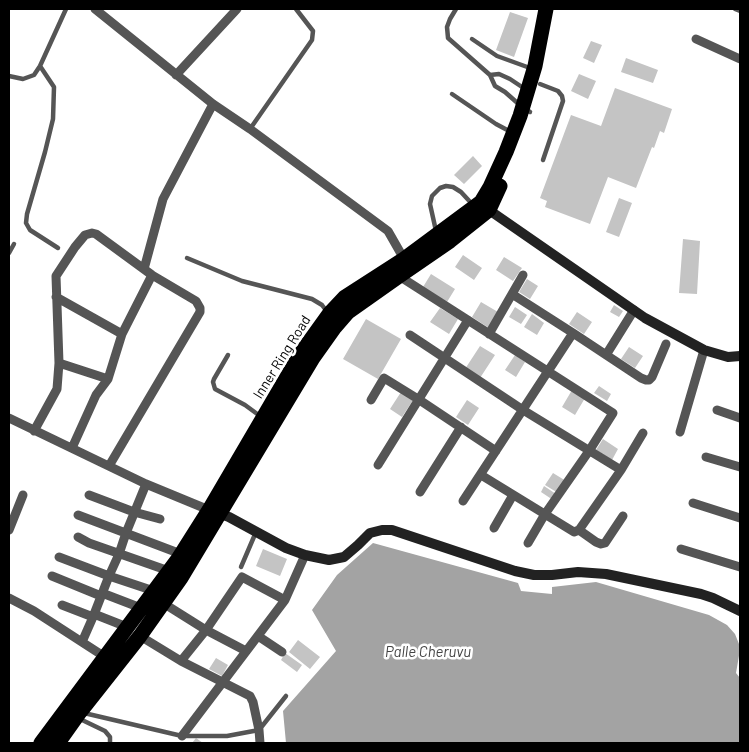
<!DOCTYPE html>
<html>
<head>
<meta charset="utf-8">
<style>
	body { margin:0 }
	#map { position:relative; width:749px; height:752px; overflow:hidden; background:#fff; font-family:Barlow,sans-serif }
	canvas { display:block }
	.frame { position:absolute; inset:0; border:10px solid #000; pointer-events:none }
</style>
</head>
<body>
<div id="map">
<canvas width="749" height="752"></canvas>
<div class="frame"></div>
</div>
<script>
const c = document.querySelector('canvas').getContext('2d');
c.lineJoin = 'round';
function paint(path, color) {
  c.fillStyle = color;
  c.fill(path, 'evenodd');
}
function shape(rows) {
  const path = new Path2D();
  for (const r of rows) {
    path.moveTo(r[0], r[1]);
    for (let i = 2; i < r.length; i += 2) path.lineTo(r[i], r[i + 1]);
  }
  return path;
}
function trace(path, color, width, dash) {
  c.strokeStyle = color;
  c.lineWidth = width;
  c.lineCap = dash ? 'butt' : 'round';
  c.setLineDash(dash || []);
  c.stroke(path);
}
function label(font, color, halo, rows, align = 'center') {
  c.font = font + ' Barlow,sans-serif';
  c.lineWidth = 5;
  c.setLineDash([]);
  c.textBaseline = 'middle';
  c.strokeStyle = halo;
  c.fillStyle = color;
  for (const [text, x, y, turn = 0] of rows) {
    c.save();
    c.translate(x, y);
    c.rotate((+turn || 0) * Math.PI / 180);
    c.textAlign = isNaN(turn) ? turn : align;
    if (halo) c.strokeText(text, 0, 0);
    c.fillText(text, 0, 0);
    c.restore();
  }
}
const water = shape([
	[373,543,518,583,521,591,552,594,552,587,596,582,709,615,727,625,735,634,739,644,740,650,736,673,740,678,740,743,286,743,283,711,336,651,312,610,337,575]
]);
const building = shape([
	[510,12,528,18,514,57,496,50],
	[591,41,602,45,594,63,583,58],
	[626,58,658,70,653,83,621,72],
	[579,74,596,81,588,99,571,91],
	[615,88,672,109,664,133,660,131,654,148,652,147,636,188,608,177,590,224,545,207,547,201,540,198,571,115,601,126],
	[473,156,482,166,464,184,454,175],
	[619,198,632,203,619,237,606,232],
	[683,239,700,241,697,294,679,293],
	[463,255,482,268,474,280,455,267],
	[504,257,522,268,513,281,496,270],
	[431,274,455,289,447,302,423,287],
	[527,279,538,286,530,299,519,292],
	[481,302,498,312,489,328,472,317],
	[614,305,623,311,619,317,610,312],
	[515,307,527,315,521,324,509,317],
	[440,308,458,319,449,334,430,322],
	[577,312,592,322,584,334,569,324],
	[532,314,544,323,537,335,524,327],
	[366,319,401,339,378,379,343,359],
	[480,346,495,355,480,378,465,369],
	[629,347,643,356,635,368,621,359],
	[515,355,525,362,516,377,505,370],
	[599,386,611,394,607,401,594,393],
	[572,390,585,398,575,415,562,407],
	[401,392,413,400,402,417,390,409],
	[467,400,479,408,468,425,456,417],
	[603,439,618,449,612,460,596,450],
	[553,473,566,481,558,493,545,485],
	[544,486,556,494,553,500,541,492],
	[263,549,287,559,280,576,256,566],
	[298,640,320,657,310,669,289,652],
	[285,653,302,665,297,672,281,660],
	[216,658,228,665,222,676,209,669],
	[196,738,203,743,192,743]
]);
const lane = shape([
	[456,9,450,19,447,27,448,38,490,75,495,86,505,92,522,107,530,112],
	[735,9,740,11],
	[472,39,497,56,530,68],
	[40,66,54,87,53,119,45,152,27,214,26,223,30,230,58,248],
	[490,75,499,74,510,79,525,89],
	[9,76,23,79,34,75,40,66,66,9],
	[540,84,558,91,562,96,563,101,543,160],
	[452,94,496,124,511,132],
	[250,129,312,40,313,31,296,9],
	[436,231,430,204,432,196,440,188,446,186,453,187,461,192,473,205],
	[9,253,14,244],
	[187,258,242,281,312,299,322,305,328,313],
	[228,355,214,379,213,382,215,389,245,405,260,416],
	[241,567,256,532],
	[84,713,182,736,227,736,259,730,286,696],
	[80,719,105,731,110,737,110,743]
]);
const street = shape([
	[95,9,213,104,250,129,388,231,404,259,399,276,613,413,589,451,545,514,528,543],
	[696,39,740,59],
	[176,75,237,9],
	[144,269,163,199,213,104],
	[512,294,573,333],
	[56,297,122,334],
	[489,334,523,275],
	[410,335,523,410,621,470,643,433],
	[606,355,634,310],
	[59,363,108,379],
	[371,400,384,378,418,399,496,451],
	[717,410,740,418],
	[9,418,146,484,209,510],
	[34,431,57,389,59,363,56,276,75,247,85,235,92,233,96,234,152,275,196,301,200,308,200,312,109,466],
	[680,432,704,350],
	[72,448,96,395,108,379,122,334,152,275],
	[706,457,740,467],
	[378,465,468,320],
	[481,475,574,532,579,530,621,470],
	[420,492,461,427],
	[89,495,134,512,160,519],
	[463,501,573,333,641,378,646,380,649,380,652,377,666,344],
	[693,503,740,518],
	[78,515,181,554],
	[494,528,513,495],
	[9,530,23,495],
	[579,530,596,542,601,544,605,543,623,516],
	[78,537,89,543,169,571],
	[681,549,740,567],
	[59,557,109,576,154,591],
	[52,576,101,596],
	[102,593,141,608],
	[9,598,34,611,105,657],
	[285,600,305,555],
	[163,603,206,630,246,651],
	[62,605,93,617],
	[94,614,127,627],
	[140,636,181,661,250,696,253,702,259,730,260,743],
	[258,636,282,652],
	[82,642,93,617,109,576,119,554,126,533,146,484],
	[181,661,206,630,242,577,285,600,182,736]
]);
const secondary = shape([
	[485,206,489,210,645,318,704,350,728,357,740,356],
	[215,512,229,517,286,548,305,555,329,560,344,557,358,545,370,533,382,530,392,530,515,571,534,575,552,575,578,572,606,574,701,594,713,598,740,611]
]);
const highway = shape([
	[41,743,178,559,209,510,301,353,329,314,345,297,404,259,481,202,490,187,506,152,520,116,535,66,546,9],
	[58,743,80,712,140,636,181,578,313,358,335,327,348,312,399,276,450,241,489,210,500,186]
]);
const streetNames = [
	["Inner Ring Road",282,357,-58]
];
const waterNames = [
	["Palle Cheruvu",428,652]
];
paint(water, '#a3a3a3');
paint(building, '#c4c4c4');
trace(lane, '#555', 4.5);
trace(street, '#555', 9);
trace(secondary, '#222', 10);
trace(highway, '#000', 15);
label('14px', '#000', '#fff', streetNames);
label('italic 15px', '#444', '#fff', waterNames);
</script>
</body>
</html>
